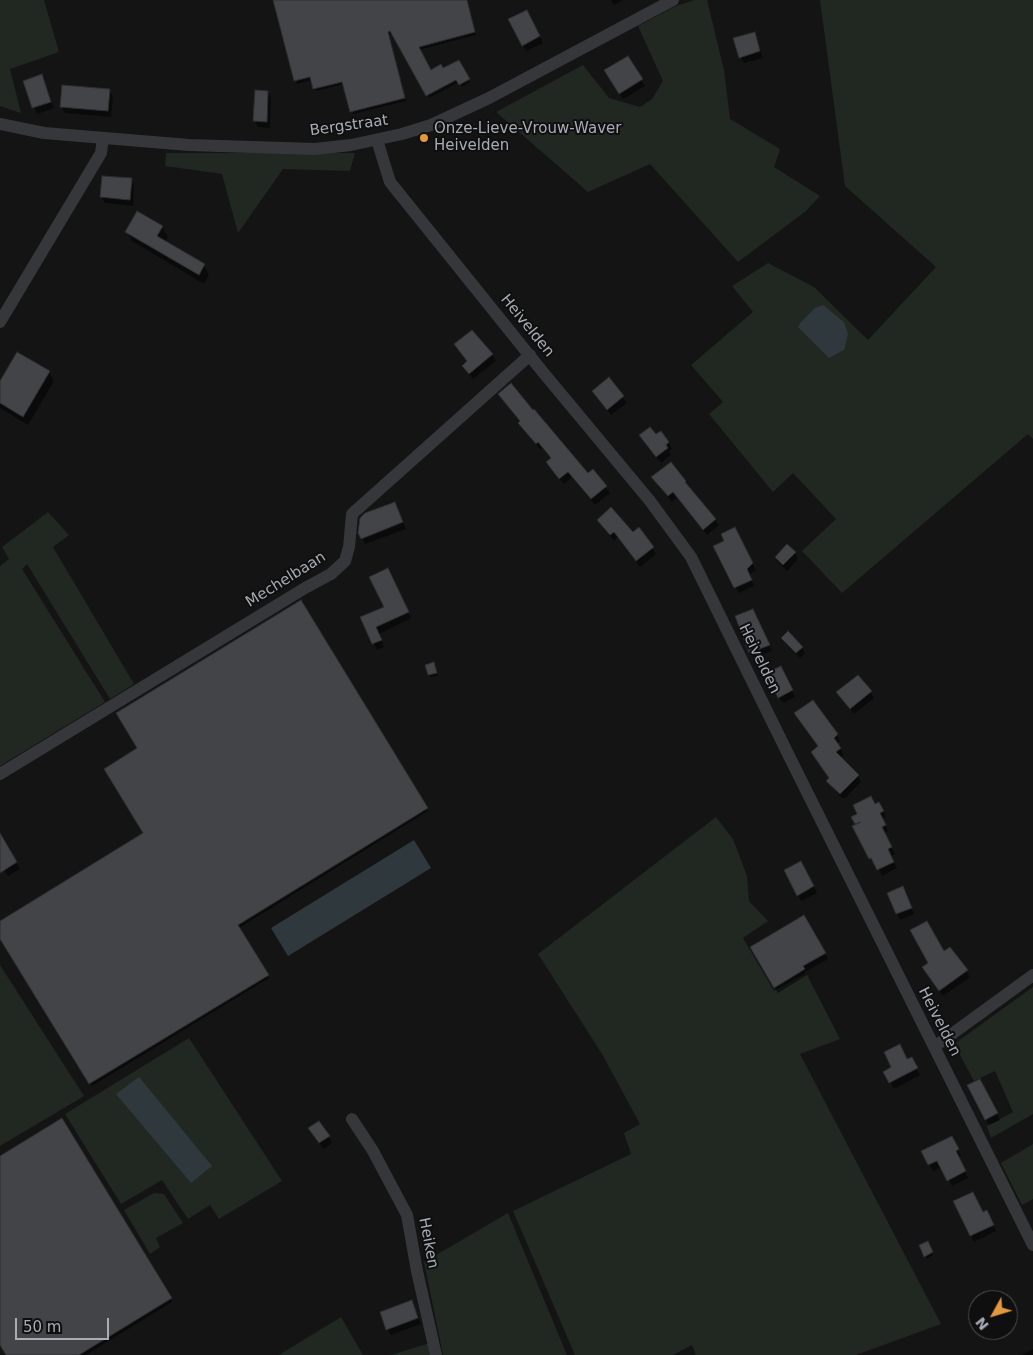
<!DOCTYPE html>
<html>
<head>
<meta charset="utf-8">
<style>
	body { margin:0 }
	#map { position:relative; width:1033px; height:1355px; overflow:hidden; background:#141415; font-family:"DejaVu Sans",sans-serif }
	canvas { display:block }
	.north { position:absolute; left:968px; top:1290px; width:50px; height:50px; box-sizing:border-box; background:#0f0f10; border:1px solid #4c4e52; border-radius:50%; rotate:231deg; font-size:14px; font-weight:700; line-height:20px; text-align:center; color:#a7adb5 }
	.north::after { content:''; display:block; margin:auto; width:18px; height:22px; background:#e3983f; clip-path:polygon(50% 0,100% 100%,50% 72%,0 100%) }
	.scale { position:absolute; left:15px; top:1318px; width:94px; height:22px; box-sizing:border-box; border:2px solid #a7adb5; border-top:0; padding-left:6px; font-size:15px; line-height:18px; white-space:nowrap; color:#a7adb5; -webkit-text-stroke:4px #0f0f10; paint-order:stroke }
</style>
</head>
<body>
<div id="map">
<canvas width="1033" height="1355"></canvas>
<div class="north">N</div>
<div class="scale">50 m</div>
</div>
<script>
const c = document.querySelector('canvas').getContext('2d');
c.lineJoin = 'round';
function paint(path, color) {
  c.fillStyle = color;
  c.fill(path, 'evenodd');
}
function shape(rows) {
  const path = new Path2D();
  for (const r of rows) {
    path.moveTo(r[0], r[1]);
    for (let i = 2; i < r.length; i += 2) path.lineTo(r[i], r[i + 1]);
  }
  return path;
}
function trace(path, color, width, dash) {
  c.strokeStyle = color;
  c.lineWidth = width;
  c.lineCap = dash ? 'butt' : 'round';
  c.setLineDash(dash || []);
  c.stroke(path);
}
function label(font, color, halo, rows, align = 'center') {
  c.font = font + ' "DejaVu Sans",sans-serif';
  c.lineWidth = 4;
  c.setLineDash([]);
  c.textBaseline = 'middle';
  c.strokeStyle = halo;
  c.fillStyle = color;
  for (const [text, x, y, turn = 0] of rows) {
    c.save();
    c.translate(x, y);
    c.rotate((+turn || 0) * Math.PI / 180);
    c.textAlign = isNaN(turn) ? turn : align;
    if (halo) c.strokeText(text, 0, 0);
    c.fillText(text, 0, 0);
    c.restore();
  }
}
const green = shape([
	[0,0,44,0,59,52,10,69,21,113,0,106],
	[694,0,707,0,724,70,730,119,780,149,774,167,820,196,806,211,738,262,650,164,588,192,496,112,583,65,609,98,640,107,652,99,663,81,638,26,676,6],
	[820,0,1033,0,1033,439,1028,434,842,593,802,551,836,519,793,473,773,492,709,414,723,402,691,365,753,312,732,286,768,263,814,287,868,340,936,267,845,186],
	[166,153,355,153,350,171,283,169,238,233,222,174,165,166],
	[48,512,69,535,53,547,134,684,110,699,27,564,22,569,105,702,0,766,0,566,9,559,2,547],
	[716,817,733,839,747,876,749,901,768,921,743,938,774,991,806,973,840,1039,800,1054,941,1324,856,1355,696,1355,692,1345,673,1355,575,1355,513,1211,631,1154,624,1133,640,1124,602,1054,538,954],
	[0,965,84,1096,0,1146],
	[1033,987,1033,1114,991,1138,987,1126,1013,1112,995,1071,974,1081,954,1044],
	[189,1038,282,1181,219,1219,210,1205,188,1219,162,1180,121,1204,65,1114],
	[1033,1144,1033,1199,1022,1205,1001,1163],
	[154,1193,164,1194,183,1223,156,1238,160,1247,150,1254,124,1210],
	[508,1213,567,1355,443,1355,424,1262],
	[341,1317,363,1355,279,1355],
	[430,1343,432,1355,391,1355]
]);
const water = shape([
	[823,305,844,322,848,334,844,350,829,358,798,327,801,322,815,308],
	[414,840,431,868,288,956,271,928],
	[139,1077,212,1166,191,1183,116,1094]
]);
const shadow = shape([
	[274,0,467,0,476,35,419,50,430,71,443,70,459,61,470,82,462,87,459,82,429,98,393,33,388,35,406,101,353,114,344,84,316,91,312,80,297,84],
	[611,0,623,0,614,5],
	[530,18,543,43,526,51,523,45],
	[754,34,763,58,744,63,740,57],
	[628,57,645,86,623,99,606,71],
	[41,76,54,108,37,114,24,81],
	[109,90,113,97,111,117,65,113,61,106],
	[268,92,271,98,270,128,258,127,255,121],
	[131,180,134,186,133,206,105,203,101,197],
	[162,227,168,237,165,242,204,265,209,275,204,284,132,241,127,232],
	[18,354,49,372,54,381,28,425,0,408,0,384],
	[492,354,496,361,473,379,463,366],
	[609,379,627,403,611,415,594,392],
	[500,395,588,475,593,471,610,493,595,505,572,477,564,484,547,463,551,459,542,448,540,449,523,429,520,422],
	[656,436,668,442,672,449,669,451,671,455,661,463,644,442],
	[670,463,719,525,707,535,677,498,672,502,653,478],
	[394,503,406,529,365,544,362,538],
	[598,520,632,534,639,529,656,554,640,567,618,537,614,541],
	[738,535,756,570,749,575,754,586,739,593,735,587],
	[795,553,798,559,787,571,780,564,776,558],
	[391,576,411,618,379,634,384,647,377,650,362,618,386,608],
	[300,602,428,811,239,928,269,978,92,1086,0,936,0,922,145,834,139,749],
	[756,617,772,651,754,658,750,652],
	[782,638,802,648,805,653,800,658],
	[434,664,438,676,430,677,427,666],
	[784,674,795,697,783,703,779,697],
	[870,691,874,698,854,714,838,693],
	[837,735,840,741,837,744,844,755,840,757,858,776,861,782,845,798,842,798,828,781,830,778,819,747],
	[879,804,886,817,882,819,888,831,884,833,895,854,891,856,897,868,882,876,876,863,874,864,870,858,853,817],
	[0,836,20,869,8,876,0,864],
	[804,868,817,893,801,901,798,895],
	[906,894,914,914,900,920,897,914],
	[804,917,828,959,805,972,807,975,778,993,752,947],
	[950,948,970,977,943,996,927,974,944,953],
	[911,1058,920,1075,894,1089,885,1072],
	[983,1087,1000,1120,989,1125,986,1119],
	[61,1120,172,1302,86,1355,8,1355,0,1343,0,1157],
	[313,1135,329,1137,332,1143,324,1149],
	[955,1144,961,1156,958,1157,968,1178,952,1186,942,1167,933,1171,923,1152],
	[983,1213,990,1218,996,1231,974,1242,971,1236],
	[927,1243,933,1255,927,1259,920,1246],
	[411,1301,421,1324,391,1335,387,1329],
	[1033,1349,1033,1355,1021,1355]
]);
const building = shape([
	[273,0,467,0,475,32,419,47,431,70,441,64,443,68,459,60,470,79,459,85,456,80,426,96,390,31,388,32,405,98,350,112,342,82,313,89,310,77,294,81,273,0],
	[527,10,540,36,522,46,508,19,527,10],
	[755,32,760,51,739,58,733,38,755,32],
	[628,56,643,79,619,94,604,70,628,56],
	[42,74,51,102,32,108,23,81,42,74],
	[62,85,110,89,108,111,60,107,62,85],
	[255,90,268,91,267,122,253,121,255,90],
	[102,176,132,178,130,200,100,197,102,176],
	[137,211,163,226,157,236,205,264,199,275,125,232,137,211],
	[472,330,493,354,469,374,462,366,467,361,454,344,472,330],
	[17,352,50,371,23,417,0,403,0,381,17,352],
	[609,377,624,396,607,410,592,391,609,377],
	[511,383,533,410,534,409,588,473,593,469,607,486,591,499,568,472,559,479,546,462,551,458,538,442,536,444,518,423,520,421,498,394,511,383],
	[650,427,656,434,661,431,669,442,666,445,668,448,656,457,639,435,650,427],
	[671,462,686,481,685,482,716,519,703,530,673,492,668,496,651,477,671,462],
	[395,502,403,522,361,539,358,533,360,518,365,513,395,502],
	[611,507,633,532,639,527,654,547,636,561,614,532,610,535,597,520,611,507],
	[735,527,753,563,747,569,752,580,734,588,713,546,724,541,721,534,735,527],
	[787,544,796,552,783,565,775,557,787,544],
	[388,568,409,612,376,627,382,640,372,644,360,617,384,607,369,577,388,568],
	[301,600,428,808,238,925,269,975,89,1084,0,939,0,921,143,833,104,769,137,748,116,713,301,600],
	[753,609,770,645,749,653,735,616,753,609],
	[788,631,803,647,796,653,781,638,788,631],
	[434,662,437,673,428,675,425,665,434,662],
	[781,666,793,690,778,698,766,673,781,666],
	[858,675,872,691,850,709,836,692,858,675],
	[813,700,838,734,834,738,841,748,836,752,859,775,840,794,826,781,829,778,811,752,818,746,794,713,813,700],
	[871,796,875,804,879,802,884,811,880,813,886,825,882,827,892,847,888,849,894,862,877,870,871,858,869,859,852,826,861,822,855,824,851,817,857,814,853,805,871,796],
	[0,833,17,862,0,873,0,833],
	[801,861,814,886,797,896,784,870,801,861],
	[903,886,912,908,896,914,887,893,903,886],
	[804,915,826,953,803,966,805,969,774,988,750,947,804,915],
	[927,921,944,951,950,947,968,970,939,991,922,967,928,963,910,930,927,921],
	[900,1044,907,1059,912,1057,918,1068,889,1083,883,1072,891,1067,884,1052,900,1044],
	[980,1079,998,1113,985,1120,967,1085,980,1079],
	[62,1118,172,1298,79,1355,6,1355,0,1345,0,1156,62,1118],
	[319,1121,330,1136,319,1143,308,1128,319,1121],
	[952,1136,959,1149,956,1151,966,1171,947,1181,937,1161,928,1165,921,1151,952,1136],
	[973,1192,983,1212,987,1210,994,1225,970,1236,953,1201,973,1192],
	[928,1241,933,1252,924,1257,919,1245,928,1241],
	[412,1300,418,1318,386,1330,380,1312,412,1300]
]);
const minor = shape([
	[0,124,44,133,189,145,315,149,351,145,402,134,431,125,489,98,673,0],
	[377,140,390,182,542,371,650,501,691,557,791,760,1033,1245],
	[0,322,101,153,103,138],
	[0,774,305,588,331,574,345,561,349,547,352,514,530,355],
	[934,1047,1033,975],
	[352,1119,373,1151,407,1215,417,1271,436,1355]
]);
const markers = [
	[424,138,5,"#e3983f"]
];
const streetNames = [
	["Bergstraat",349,126,-8],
	["Heivelden",527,326,51],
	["Mechelbaan",286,580,-32],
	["Heivelden",759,659,64],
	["Heivelden",939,1022,63],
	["Heiken",428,1243,79]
];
const poiNames = [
	["Onze-Lieve-Vrouw-Waver",434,129],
	["Heivelden",434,146]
];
paint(green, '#202821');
paint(water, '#2e383d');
paint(shadow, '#0007');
paint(building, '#434448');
trace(building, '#2e2e31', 1);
trace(minor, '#35373a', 12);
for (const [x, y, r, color] of markers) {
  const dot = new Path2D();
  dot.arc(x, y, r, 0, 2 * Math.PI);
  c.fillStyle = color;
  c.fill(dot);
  trace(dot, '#0f0f10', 2);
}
label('15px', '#a7adb5', '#0f0f10', streetNames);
label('15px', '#a7adb5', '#0f0f10', poiNames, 'left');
</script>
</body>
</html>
